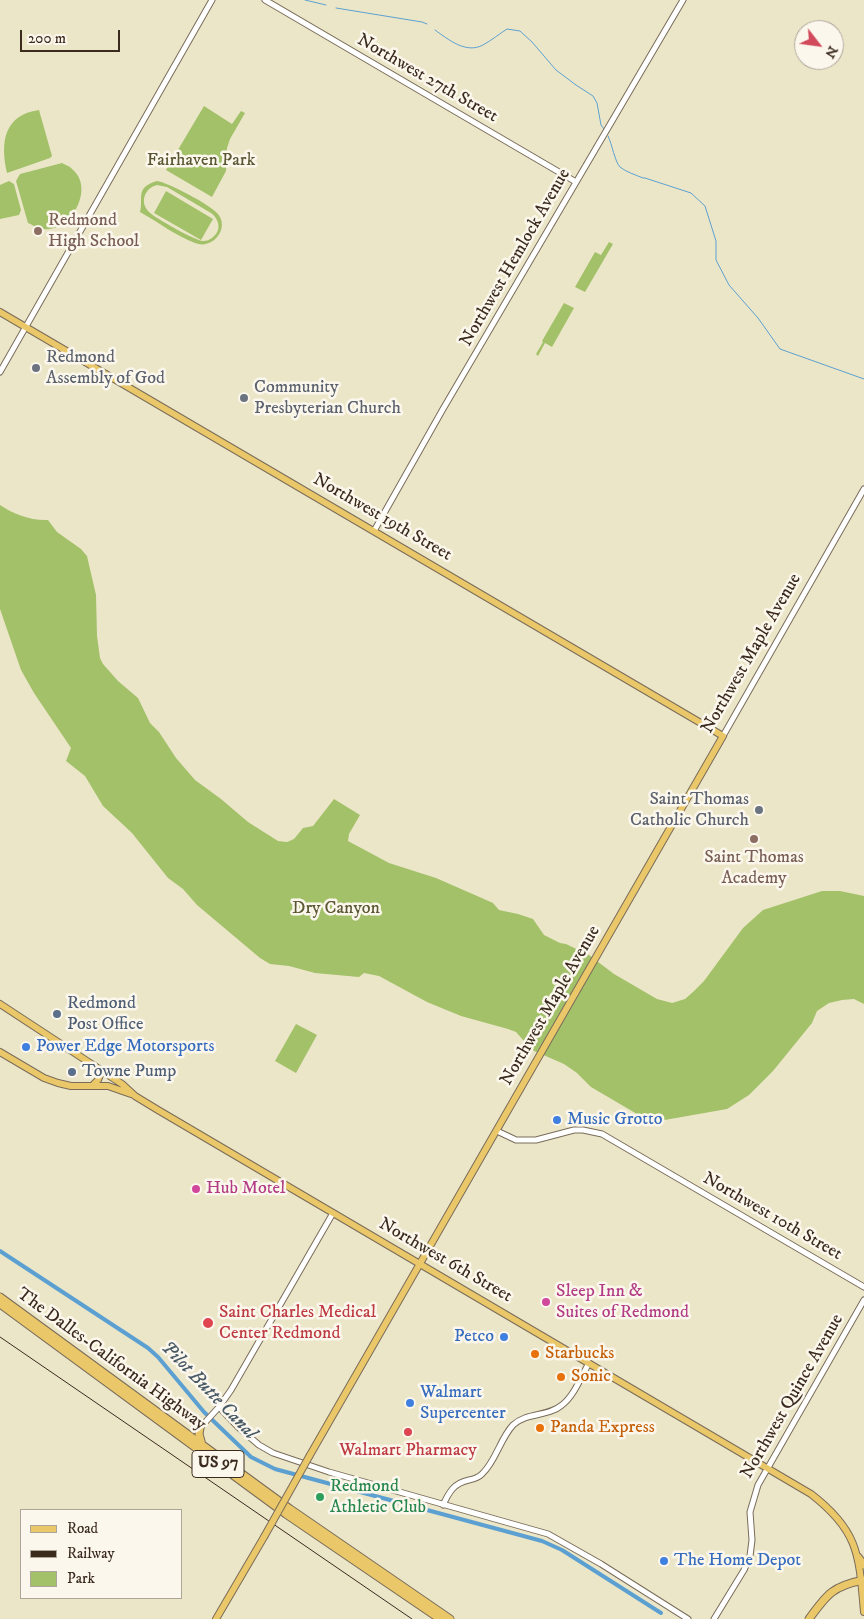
<!DOCTYPE html>
<html>
<head>
<meta charset="utf-8">
<style>
  body { margin:0 }
  #map { position:relative; width:864px; height:1619px; overflow:hidden; background:#ece6c9; font-family:"IM FELL DW Pica",serif }
  canvas { display:block }
  .legend { position:absolute; left:20px; top:1509px; width:162px; height:90px; box-sizing:border-box; background:#fbf7ec; border:1px solid #aea59a; margin:0; padding:6px 9px; list-style:none; font-size:15px; color:#3b2a1e }
  .legend li { display:flex; align-items:center; gap:10px; height:25px }
  .legend b { width:25px; border:1px solid #aea59a }
  .north { position:absolute; left:794px; top:20px; width:50px; height:50px; box-sizing:border-box; background:#fbf7ec; border:1px solid #aea59a; border-radius:50%; rotate:120deg; font-size:14px; font-weight:700; line-height:20px; text-align:center; color:#3b2a1e }
  .north::after { content:''; display:block; margin:auto; width:18px; height:22px; background:#d1495b; clip-path:polygon(50% 0,100% 100%,50% 72%,0 100%) }
  .scale { position:absolute; left:20px; top:30px; width:100px; height:22px; box-sizing:border-box; border:2px solid #3b2a1e; border-top:0; padding-left:6px; font-size:15px; line-height:18px; white-space:nowrap; color:#3b2a1e; -webkit-text-stroke:4px #fbf7ec; paint-order:stroke }
</style>
</head>
<body>
<div id="map">
<canvas width="864" height="1619"></canvas>
<ul class="legend">
<li><b style="height:6px;background:#eac769"></b>Road</li>
<li><b style="height:6px;background:#3b2a1e"></b>Railway</li>
<li><b style="height:14px;background:#a2c169"></b>Park</li>
</ul>
<div class="north">N</div>
<div class="scale">200 m</div>
</div>
<script>
const ctx = document.querySelector('canvas').getContext('2d');
ctx.lineJoin = 'round';
function fill(path, color) {
  ctx.fillStyle = color;
  ctx.fill(path, 'evenodd');
}
function trace(path, color, width, dash) {
  ctx.strokeStyle = color;
  ctx.lineWidth = width;
  ctx.lineCap = dash ? 'butt' : 'round';
  ctx.setLineDash(dash || []);
  ctx.stroke(path);
}
function write(font, color, halo, rows, align = 'center') {
  ctx.font = font + ' "IM FELL DW Pica",serif';
  ctx.lineWidth = 5;
  ctx.setLineDash([]);
  ctx.textBaseline = 'middle';
  ctx.strokeStyle = halo;
  ctx.fillStyle = color;
  for (const [text, x, y, turn = 0] of rows) {
    ctx.save();
    ctx.translate(x, y);
    ctx.rotate((+turn || 0) * Math.PI / 180);
    ctx.textAlign = isNaN(turn) ? turn : align;
    if (halo) ctx.strokeText(text, 0, 0);
    ctx.fillText(text, 0, 0);
    ctx.restore();
  }
}
const green = new Path2D(`
  M204,106L232,124L241,111L245,113L230,139L227,148L226,171L212,197L166,170Z
  M39,110L52,156L50,158L7,173C0,142 4,115 39,110Z
  M62,163C65,165 70,166 72,169C97,189 68,238 38,228C35,227 31,224 28,223L16,181L20,174Z
  M9,181L14,184L21,210L19,215L0,219V185Z
  M157,181C167,182 211,205 218,214C230,229 212,250 195,243C176,236 158,222 140,212C144,198 134,188 157,181ZM157,185L167,187L211,213C216,217 220,223 218,230C216,236 210,241 203,241C196,241 155,218 149,212C139,202 145,188 157,185Z
  M166,191L213,219L201,240L154,213Z
  M609,242L613,244L585,292L575,287L595,252L601,255Z
  M564,303L574,308L552,347L545,343L538,356L536,354L543,342L542,341Z
  M0,505C13,514 32,521 48,520L57,532L81,549L87,556L96,595L97,636L100,658L103,664L118,681L138,698L150,723L159,732L176,758L195,780L221,799L248,822L278,841L287,842L294,839L303,828L313,826L334,799L360,815L349,834L348,841L389,863L436,878L484,899L493,903L499,910L518,914L533,919L544,935L560,943L566,944L589,955L614,974L657,999L672,1003L685,999L693,992L704,981L743,928L763,910L822,891H840L864,896V1004L854,999L842,1000L829,1003L817,1011L812,1023L773,1071L749,1095L727,1109L659,1121L637,1114L591,1087L577,1073L564,1064L532,1050L516,1032L508,1029L461,1016L427,1002L379,976L364,973L359,977L315,973L289,966L270,964L260,958L197,905L183,889L168,878L132,833L103,806L85,776L66,761L71,748L34,693L21,670L0,609Z
  M296,1024L317,1035L296,1073L275,1061Z`);
const stream = new Path2D(`
  M305,0L326,5
  M336,8L422,22L427,24
  M435,30C449,40 466,54 483,45C492,40 499,34 507,29L520,31L532,42L556,70L576,85L593,96L597,103L601,125L604,129
  M608,136C612,144 615,162 620,167C626,172 636,175 643,178H645L691,193L705,206L716,241V260L729,285L758,318L780,349L864,379`);
const canal = new Path2D(`
  M0,1251L148,1348L158,1357L204,1412L251,1457L275,1469L542,1541L562,1550L661,1613`);
const minor = new Path2D(`
  M265,0L576,182
  M0,372L212,0
  M374,531L443,409L683,0
  M723,736L864,489
  M497,1131L516,1140H536L574,1130H583L602,1134L864,1287
  M219,1407L238,1427L259,1445L273,1453L329,1472L548,1534L601,1564L688,1619
  M200,1428L219,1407L231,1390L333,1213
  M443,1505C449,1492 454,1483 469,1480C474,1479 478,1478 482,1474C496,1461 500,1439 513,1425C527,1412 548,1417 562,1405C574,1396 581,1377 589,1363
  M714,1619L744,1570L750,1556L752,1540L750,1512L758,1485L864,1300`);
const major = new Path2D(`
  M0,312L723,736L310,1455
  M0,1004L122,1084L135,1096L158,1110L811,1494C859,1531 859,1555 864,1612
  M0,1052L44,1078L58,1083L71,1086H108L131,1094
  M93,1085L98,1080L100,1075L95,1067
  M216,1619L264,1537`);
const highway = new Path2D(`
  M0,1297L290,1509L450,1619
  M0,1304L286,1514L440,1619
  M200,1428L199,1434L202,1445
  M858,1557L864,1565
  M809,1619C827,1594 833,1586 864,1580`);
const rail = new Path2D(`
  M0,1337L412,1619`);
const majorBridge = new Path2D(`
  M264,1537L310,1455`);
const markers = [
  [38,231,5,"#8d6e63"],
  [36,368,5,"#6b7280"],
  [244,398,5,"#6b7280"],
  [759,810,5,"#6b7280"],
  [754,839,5,"#8d6e63"],
  [57,1014,5,"#5c6f8a"],
  [26,1047,5,"#3f7fe0"],
  [72,1072,5,"#5c6f8a"],
  [557,1120,5,"#3f7fe0"],
  [196,1189,5,"#d1479c"],
  [546,1302,5,"#d1479c"],
  [208,1323,6,"#e0444e"],
  [504,1337,5,"#3f7fe0"],
  [535,1354,5,"#e8710a"],
  [561,1377,5,"#e8710a"],
  [410,1403,5,"#3f7fe0"],
  [540,1428,5,"#e8710a"],
  [408,1432,5,"#e0444e"],
  [320,1497,5,"#2e9e5b"],
  [664,1561,5,"#3f7fe0"]
];
const shields = [
  [218,1464,52]
];
const shieldNames = [
  ["US 97",218,1464]
];
const streetNames = [
  ["Northwest 27th Street",427,79,30],
  ["Northwest Hemlock Avenue",516,258,-60],
  ["Northwest 19th Street",382,518,30],
  ["Northwest Maple Avenue",752,654,-60],
  ["Northwest Maple Avenue",551,1006,-60],
  ["Northwest 10th Street",772,1217,30],
  ["Northwest 6th Street",445,1261,30],
  ["The Dalles-California Highway",111,1360,36],
  ["Northwest Quince Avenue",793,1397,-60]
];
const parkNames = [
  ["Fairhaven Park",201,161],
  ["Dry Canyon",336,909]
];
const educationNames = [
  ["Redmond",48,221],
  ["High School",48,242],
  ["Saint Thomas",754,858,"center"],
  ["Academy",754,879,"center"]
];
const worshipNames = [
  ["Redmond",46,358],
  ["Assembly of God",46,379],
  ["Community",254,388],
  ["Presbyterian Church",254,409],
  ["Saint Thomas",749,800,"right"],
  ["Catholic Church",749,821,"right"]
];
const serviceNames = [
  ["Redmond",67,1004],
  ["Post Office",67,1025],
  ["Towne Pump",82,1072]
];
const shopNames = [
  ["Power Edge Motorsports",36,1047],
  ["Music Grotto",567,1120],
  ["Petco",494,1337,"right"],
  ["Walmart",420,1393],
  ["Supercenter",420,1414],
  ["The Home Depot",674,1561]
];
const hotelNames = [
  ["Hub Motel",206,1189],
  ["Sleep Inn &",556,1292],
  ["Suites of Redmond",556,1313]
];
const healthNames = [
  ["Saint Charles Medical",219,1313],
  ["Center Redmond",219,1334],
  ["Walmart Pharmacy",408,1451,"center"]
];
const foodNames = [
  ["Starbucks",545,1354],
  ["Sonic",571,1377],
  ["Panda Express",550,1428]
];
const leisureNames = [
  ["Redmond",330,1487],
  ["Athletic Club",330,1508]
];
const waterNames = [
  ["Pilot Butte Canal",208,1391,46]
];
fill(green, '#a2c169');
trace(stream, '#5ba0d1', 1);
trace(canal, '#5ba0d1', 4);
trace(minor, '#796c5a', 7);
trace(major, '#796c5a', 8);
trace(highway, '#796c5a', 9);
trace(minor, '#fff', 5);
trace(major, '#eac769', 6);
trace(highway, '#eac769', 7);
trace(rail, '#3b2a1e', 1);
trace(majorBridge, '#796c5a', 8, []);
trace(majorBridge, '#eac769', 6);
for (const [x, y, r, color] of markers) {
  const dot = new Path2D();
  dot.arc(x, y, r, 0, 2 * Math.PI);
  ctx.fillStyle = color;
  ctx.fill(dot);
  trace(dot, '#fbf7ec', 2);
}
for (const [x, y, w] of shields) {
  const box = new Path2D();
  box.roundRect(x - w / 2, y - 13.5, w, 27, 4);
  ctx.fillStyle = '#fbf7ec';
  ctx.fill(box);
  trace(box, '#3b2a1e', 1);
}
write('bold 16px', '#3b2a1e', null, shieldNames);
write('18px', '#3b2a1e', '#fbf7ec', streetNames);
write('18px', '#5a5734', '#fbf7ec', parkNames);
write('18px', '#785e54', '#fbf7ec', educationNames, 'left');
write('18px', '#5b616d', '#fbf7ec', worshipNames, 'left');
write('18px', '#4e5e75', '#fbf7ec', serviceNames, 'left');
write('18px', '#366cbe', '#fbf7ec', shopNames, 'left');
write('18px', '#b23c85', '#fbf7ec', hotelNames, 'left');
write('18px', '#be3a42', '#fbf7ec', healthNames, 'left');
write('18px', '#c56008', '#fbf7ec', foodNames, 'left');
write('18px', '#27864d', '#fbf7ec', leisureNames, 'left');
write('italic 19px', '#485966', '#fbf7ec', waterNames);
</script>
</body>
</html>
